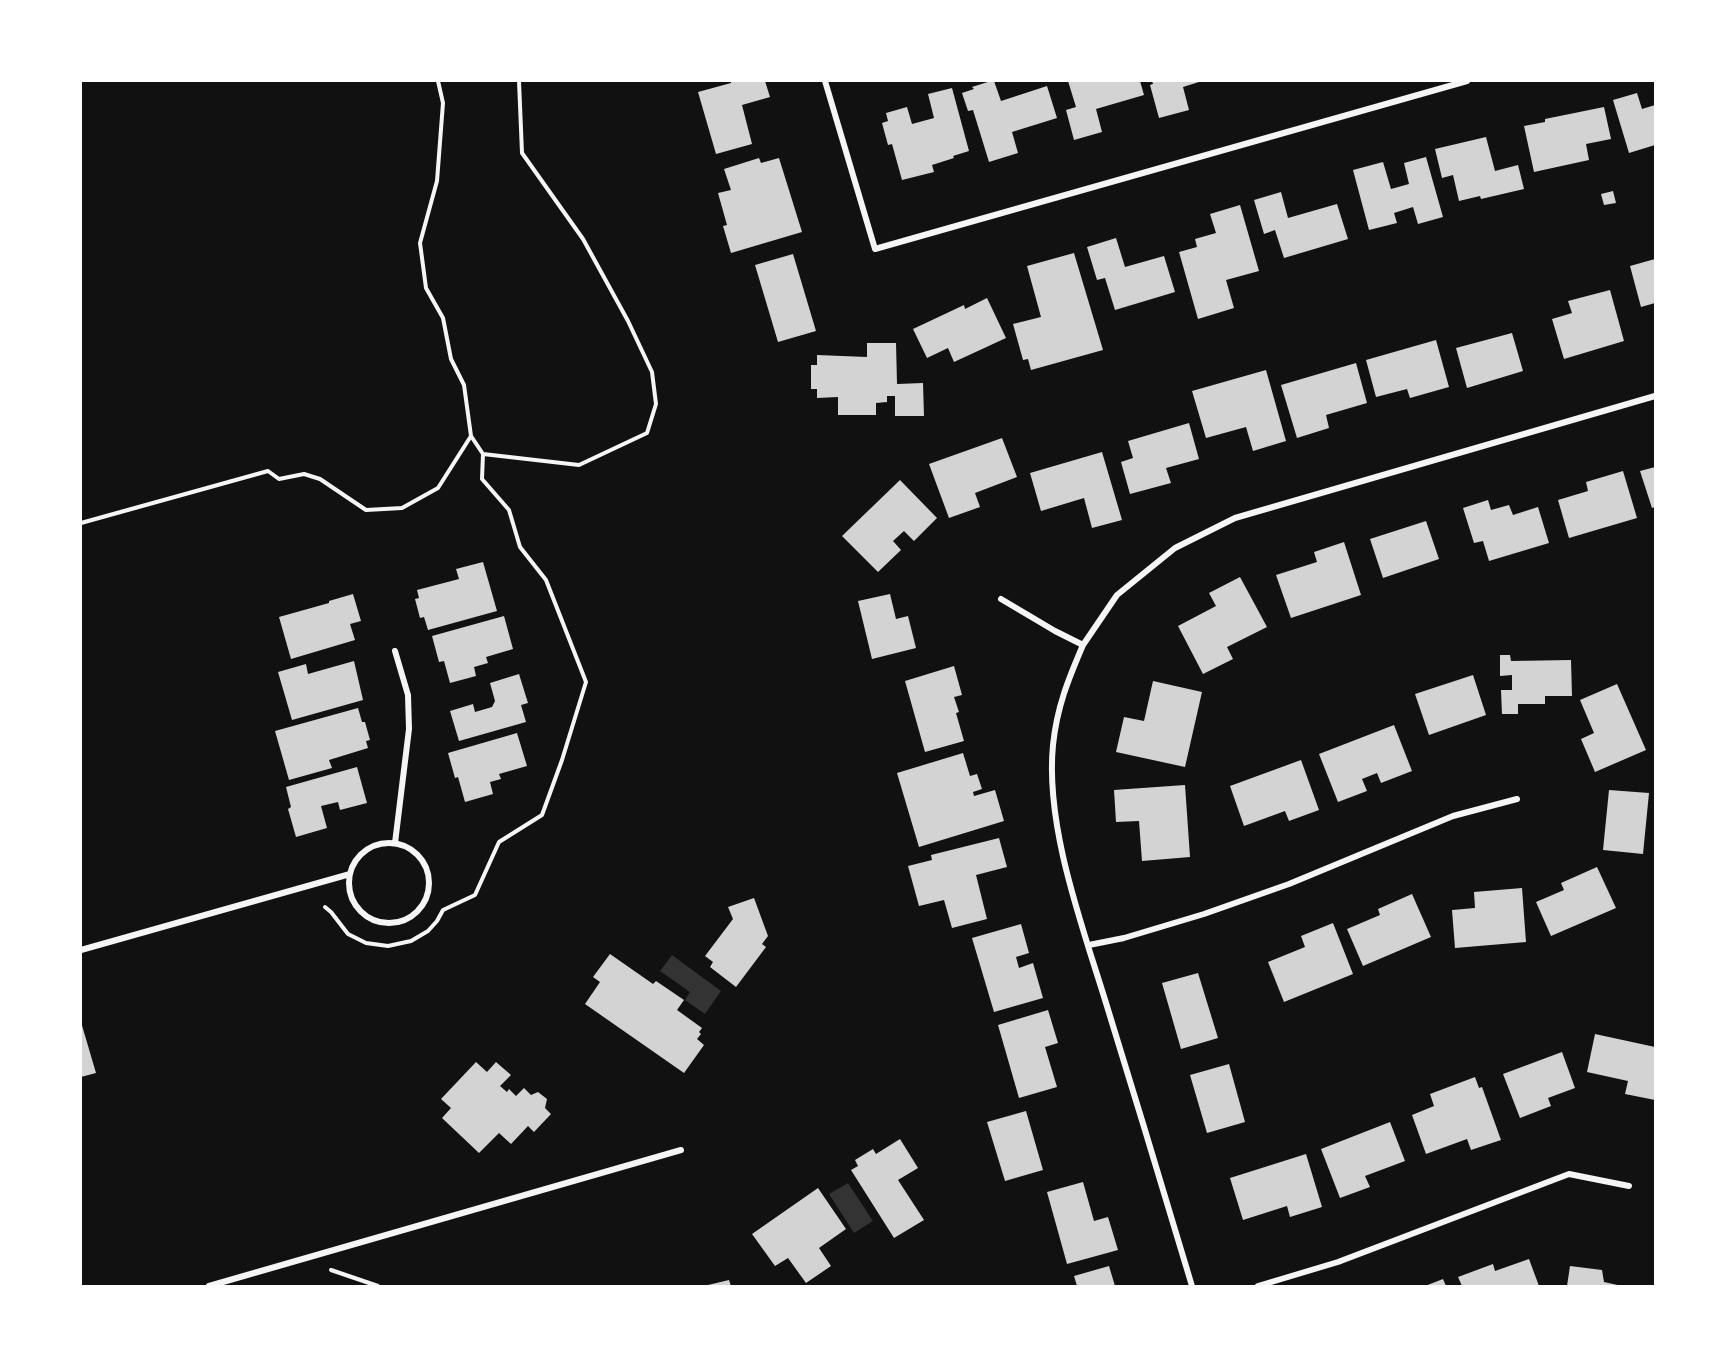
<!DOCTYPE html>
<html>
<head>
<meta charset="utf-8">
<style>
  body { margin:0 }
  #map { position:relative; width:1736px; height:1367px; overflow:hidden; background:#111; font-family:"DM Sans",sans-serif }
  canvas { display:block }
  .frame { position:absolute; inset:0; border:82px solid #fff; pointer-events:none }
</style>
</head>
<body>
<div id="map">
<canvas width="1736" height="1367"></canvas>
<div class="frame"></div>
</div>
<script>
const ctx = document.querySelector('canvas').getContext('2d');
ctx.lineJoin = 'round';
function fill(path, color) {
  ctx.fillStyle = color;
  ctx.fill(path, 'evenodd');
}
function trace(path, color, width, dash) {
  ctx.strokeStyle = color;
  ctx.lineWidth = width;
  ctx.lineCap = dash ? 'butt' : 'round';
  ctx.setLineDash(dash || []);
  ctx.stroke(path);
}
const water = new Path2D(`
  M672,955L721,991L705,1014L685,1000L690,992L660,971Z
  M848,1183L873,1221L854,1233L829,1194Z`);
const building = new Path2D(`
  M731,81H765L770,97L742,105L752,144L716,154L698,92L731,83Z
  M991,81H994L1001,101L1047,86L1057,118L1012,132L1018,153L989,162L973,110L968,111L962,93L974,89L972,87Z
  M1068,81H1140L1144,95L1096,109L1102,132L1074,140L1066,110L1076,107Z
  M1152,81H1199V82L1183,87L1189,110L1159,118L1150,85L1153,84Z
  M952,88L969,151L953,156L954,158L932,165L934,172L902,180L892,144L888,145L882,123L888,121L886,113L907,107L912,124L934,118L928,94Z
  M1637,93L1642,109L1655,105V145L1629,153L1613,100Z
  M1604,107L1611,139L1586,144L1589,160L1534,172L1524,126L1545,122V119Z
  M1486,137L1495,171L1518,165L1524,189L1481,199L1480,196L1459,201L1453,175L1442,178L1435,149Z
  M1426,157L1443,217L1418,224L1413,207L1394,213L1397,223L1369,230L1353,170L1383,162L1391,189L1409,184L1404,163Z
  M759,158L761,163L779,158L802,232L731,253L723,226L727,225L718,193L731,190L724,169Z
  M1613,191L1616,203L1604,205L1601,194Z
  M1281,192L1288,218L1337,204L1348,239L1284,258L1275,230L1264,234L1254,200Z
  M1240,205L1259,271L1226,280L1234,308L1198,319L1179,252L1197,247L1195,239L1216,233L1210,214Z
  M1116,238L1125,267L1164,256L1175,292L1115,310L1105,278L1097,280L1087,247Z
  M1074,253L1103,350L1031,370L1028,359L1023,360L1013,324L1041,317L1027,266Z
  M793,254L816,331L778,342L755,265Z
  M1655,259V303L1641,307L1630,266Z
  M1610,290L1624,341L1564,359L1552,319L1572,313L1568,301Z
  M987,298L1006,338L954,362L948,348L927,358L913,329L964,305L965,309Z
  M1512,333L1523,371L1467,388L1456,348Z
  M1436,340L1449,387L1410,398L1407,389L1376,397L1366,360Z
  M867,343H896L897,384L923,383L924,416H895V396H887V402L876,403V415H838V397L817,398V389H811V365H817V355L867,357Z
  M1356,363L1367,403L1326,415L1329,428L1297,438L1281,385Z
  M1266,370L1286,441L1253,451L1246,427L1206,438L1192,391Z
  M1189,423L1199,459L1166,468L1171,483L1130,494L1121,462L1133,458L1128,441Z
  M1002,438L1017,477L975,493L980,507L949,518L929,464Z
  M1102,452L1122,520L1092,528L1084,498L1041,511L1030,473Z
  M1655,467V507L1652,508L1640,471Z
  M1623,471L1637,518L1569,538L1558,500L1588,491L1586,482Z
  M900,480L937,518L914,541L904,531L893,541L901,550L878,572L842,536Z
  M1488,500L1491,510L1509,505L1513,515L1538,507L1549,543L1489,561L1483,541L1474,543L1463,508Z
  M1426,521L1439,559L1383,578L1370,539Z
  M1344,542L1361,595L1291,618L1276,575L1317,562L1314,552Z
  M483,562L497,611L428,630L424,617L420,618L415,599L419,598L417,590L459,579L456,569Z
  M1240,577L1267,627L1227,647L1233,659L1203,674L1178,626L1216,606L1209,593Z
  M353,594L361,621L350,624L355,640L291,659L279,617L329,603V601Z
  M890,594L896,619L908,616L916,648L872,659L858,601Z
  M504,616L513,649L486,657L488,663L474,667L476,676L450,683L444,661L439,662L432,636Z
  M1500,655H1510L1511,661L1571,660L1572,696H1545V704H1518V714H1502L1501,690H1512V675L1500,676Z
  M354,661L363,700L292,720L278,672L306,664L308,674Z
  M954,666L962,695L954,697L959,712L956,713L964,741L925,752L905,681Z
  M519,674L528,703L521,705L526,722L459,741L450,711L473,704L475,712L492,707L495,701L490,683Z
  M1473,675L1486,715L1429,735L1415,694Z
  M1153,681L1202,692L1185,767L1116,752L1124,717L1144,721Z
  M1617,684L1646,750L1595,772L1581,739L1594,733L1580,700Z
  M358,708L362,722H365L370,740L366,741L368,748L329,760L332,768L289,780L275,731Z
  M1394,725L1412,771L1381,783L1377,773L1362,779L1367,791L1338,802L1319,754Z
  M517,733L527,766L499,774L501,779L490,782L493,794L465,802L458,777L455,778L448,753Z
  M963,753L970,776L977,774L982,789L973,792L974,796L995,790L1004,821L919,847L897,773Z
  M1301,760L1319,810L1289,821L1285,811L1244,826L1230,786Z
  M357,767L367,803L340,810L338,802L321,806L327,828L296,837L288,809L291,807L286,787Z
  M1185,785L1190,857L1142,861L1139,821L1116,822L1114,790Z
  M1609,790L1649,793L1643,854L1603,850Z
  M999,838L1007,867L976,875L987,919L952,928L944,900L919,906L908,866L932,860L931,855Z
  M1597,867L1616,908L1551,936L1536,902L1564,890L1561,883Z
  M1522,888L1526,942L1455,948L1452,910L1475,908L1474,892Z
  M1412,894L1431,937L1363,966L1347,929L1380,915L1378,909Z
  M754,898L768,936L762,944L766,947L736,987L710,967L713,962L705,956L733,919L728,907Z
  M1333,923L1353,974L1284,1002L1268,962L1305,947L1301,936Z
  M1021,924L1029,953L1016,957L1019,968L1033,963L1043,998L994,1012L972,938Z
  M610,954L653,984L656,981L684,1000L677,1010L702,1028L699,1032L701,1034L697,1039L704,1045L684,1073L585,1004L600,982L593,977Z
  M1198,973L1218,1038L1181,1049L1162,983Z
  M1048,1010L1058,1043L1045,1047L1057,1087L1019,1098L998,1025Z
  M81,1022L96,1073L81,1077Z
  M1595,1034L1655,1047V1100L1625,1094L1628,1081L1587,1072Z
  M1562,1052L1575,1088L1548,1098L1551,1106L1520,1118L1503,1074Z
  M476,1062L487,1072L496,1062L511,1075L500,1086L507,1092L509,1089L516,1096L524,1088L531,1095L538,1092L547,1099L545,1108L551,1114L534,1132L528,1126L511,1144L499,1133L479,1153L442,1118L451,1108L441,1099Z
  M1229,1064L1245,1122L1207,1133L1190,1075Z
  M1475,1077L1479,1088L1482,1087L1501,1140L1471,1150L1467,1139L1426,1154L1412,1115L1434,1106L1430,1094Z
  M1026,1111L1043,1170L1005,1181L987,1122Z
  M1390,1122L1405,1161L1365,1176L1370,1187L1340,1198L1321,1149Z
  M900,1139L918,1168L898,1180L924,1220L894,1238L851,1170L858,1166L855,1160L873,1149L876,1154Z
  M1306,1154L1322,1207L1290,1217L1287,1206L1243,1220L1230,1178Z
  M1083,1182L1094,1221L1108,1217L1118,1250L1067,1264L1047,1192Z
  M818,1188L846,1229L819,1248L831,1266L806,1283L788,1258L775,1266L752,1234Z
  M1529,1259L1539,1286H1462L1458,1277L1493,1264L1495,1271Z
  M1109,1266L1115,1286H1077L1074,1276Z
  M1570,1266L1602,1270L1604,1282L1622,1286H1567Z
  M1443,1279L1446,1286H1425Z
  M729,1280L731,1286H708V1285Z`);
const path = new Path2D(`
  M438,81L443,103L437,181L420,243L426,288L443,318L451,359L464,385L471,436L483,454L579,465L647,433L656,404L652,372L628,321L583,239L522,153L519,81
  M81,523L268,471L279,479L304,474L320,479L366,510L402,508L438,488L471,436
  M325,907L331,912L348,934L366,943L388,946L411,941L428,931L437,921L443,910L475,895L499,842L542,815L562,760L586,682L546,580L520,547L509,510L482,479L483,454
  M331,1270L378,1286`);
const minor = new Path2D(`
  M825,81L875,249L1467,81
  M1001,599L1055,631L1083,645C1068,680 1057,707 1053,745C1045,826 1082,925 1106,1003C1135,1097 1164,1192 1192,1286
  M1083,645L1117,595L1175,548L1235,518L1655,396
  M395,651L408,695L409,729L395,843
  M349 883a40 40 0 1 1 80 0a40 40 0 1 1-80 0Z
  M1089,945L1124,938L1204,914L1289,884L1453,816L1517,799
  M81,950L350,874
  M209,1286L681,1150
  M1258,1286L1338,1262L1569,1174L1629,1186`);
fill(water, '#333');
fill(building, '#d3d3d3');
trace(path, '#f5f5f5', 4);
trace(minor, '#f5f5f5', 6);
</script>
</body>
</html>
